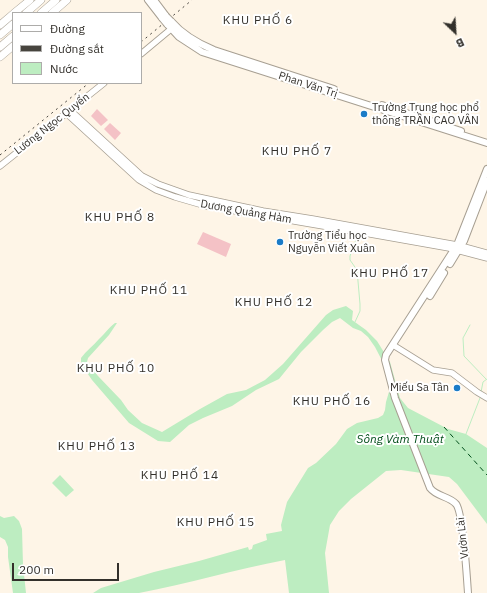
<!DOCTYPE html>
<html>
<head>
<meta charset="utf-8">
<style>
  body { margin:0 }
  #map { position:relative; width:487px; height:593px; overflow:hidden; background:#fef5e7; font-family:"IBM Plex Sans",sans-serif }
  canvas { display:block }
  .legend { position:absolute; left:12px; top:12px; width:130px; height:72px; box-sizing:border-box; background:#fff; border:1px solid #adacaa; margin:0; padding:5px 7px; list-style:none; font-size:12px; color:#33302b }
  .legend li { display:flex; align-items:center; gap:8px; height:20px }
  .legend b { width:20px; border:1px solid #adacaa }
  .north { position:absolute; left:435px; top:12px; width:40px; height:40px; -webkit-text-stroke:3px #fff; paint-order:stroke; rotate:155deg; font-size:11px; font-weight:700; line-height:16px; text-align:center; color:#33302b }
  .north::after { content:''; display:block; margin:auto; width:14px; height:18px; background:#33302b; clip-path:polygon(50% 0,100% 100%,50% 72%,0 100%) }
  .scale { position:absolute; left:12px; top:563px; width:107px; height:18px; box-sizing:border-box; border:2px solid #33302b; border-top:0; padding-left:5px; font-size:12px; line-height:14px; white-space:nowrap; color:#33302b; -webkit-text-stroke:3px #fff; paint-order:stroke }
</style>
</head>
<body>
<div id="map">
<canvas width="487" height="593"></canvas>
<ul class="legend">
<li><b style="height:5px;background:#fff"></b>Đường</li>
<li><b style="height:5px;background:#47443e"></b>Đường sắt</li>
<li><b style="height:11px;background:#bdedc1"></b>Nước</li>
</ul>
<div class="north">B</div>
<div class="scale">200 m</div>
</div>
<script>
const ctx = document.querySelector('canvas').getContext('2d');
ctx.lineJoin = 'round';
function fill(path, color) {
  ctx.fillStyle = color;
  ctx.fill(path, 'evenodd');
}
function trace(path, color, width, dash) {
  ctx.strokeStyle = color;
  ctx.lineWidth = width;
  ctx.lineCap = dash ? 'butt' : 'round';
  ctx.setLineDash(dash || []);
  ctx.stroke(path);
}
function write(font, color, halo, rows, align = 'center') {
  ctx.font = font + ' "IBM Plex Sans",sans-serif';
  ctx.lineWidth = 4;
  ctx.setLineDash([]);
  ctx.textBaseline = 'middle';
  ctx.strokeStyle = halo;
  ctx.fillStyle = color;
  for (const [text, x, y, turn = 0] of rows) {
    ctx.save();
    ctx.translate(x, y);
    ctx.rotate((+turn || 0) * Math.PI / 180);
    ctx.textAlign = isNaN(turn) ? turn : align;
    if (halo) ctx.strokeText(text, 0, 0);
    ctx.fillText(text, 0, 0);
    ctx.restore();
  }
}
const green = new Path2D(`
  M97,109L108,120L101,126L91,116Z
  M110,123L121,133L115,140L104,129Z
  M203,232L231,244L226,257L197,244Z`);
const water = new Path2D(`
  M346,306L353,311L352,320L366,330L377,341L390,362L400,398L408,408L448,429L466,434L487,448V524L457,484L449,477L401,470L386,471L351,499L339,511L330,525L325,553L329,593H289L285,560C236,569 188,584 139,593C125,593 108,593 93,593L101,588L154,572L199,561L248,547L249,550L252,549L253,545L267,540L266,534L282,531L281,525L287,502L308,468L316,463L336,444L347,429L357,423L378,418L383,415L385,410L386,402L391,385L389,374L375,347L368,337L361,331L353,328L340,318L332,322L323,330L301,352L279,379L256,390L232,406L203,418L189,425L170,442L158,441L129,423L92,380L81,364V358C86,351 93,346 99,339C105,334 108,328 115,323H117L109,335L88,358L87,362L98,376L121,400L128,410L142,423L162,432L200,409L227,394L246,390L265,380L283,364L326,315L333,310Z
  M60,475L74,490L66,497L52,483Z
  M0,516L4,518L14,516L19,521L22,529L23,565L26,593H13L8,557V547L5,540L0,537Z`);
const stream = new Path2D(`
  M355,322L360,311V304L357,270L350,260V256L358,234
  M470,325L463,338L464,356L486,379
  M481,392L483,382L487,379
  M466,434L480,398`);
const ferry = new Path2D(`
  M444,427L487,475`);
const tertiary = new Path2D(`
  M141,54L171,29
  M70,110L142,176L158,184L189,195L263,211L313,219L457,245L487,253
  M66,113L139,180L156,190L175,197L206,206L370,234L449,248L487,258
  M0,166L104,83
  M393,345L433,370L452,373L477,392L487,398`);
const secondary = new Path2D(`
  M148,0L162,18
  M154,0L166,16
  M171,21C183,35 197,43 214,50L334,89
  M167,24L179,37L202,52L487,143
  M382,105L461,131
  M450,264L464,241L487,181
  M430,296L444,273
  M468,593C467,579 463,512 456,504C449,496 437,497 430,488L395,398L385,360L386,355L457,245L487,169`);
const primary = new Path2D(`
  M14,13L30,0
  M52,13L67,0
  M0,25L13,14
  M0,57L13,46`);
const trunk = new Path2D(`
  M26,13L41,0
  M41,13L56,0
  M0,35L13,24
  M0,47L13,36`);
const rail = new Path2D(`
  M141,42L192,0
  M0,155L89,83`);
const secondaryBridge = new Path2D(`
  M166,16L171,21
  M162,18L167,24`);
const markers = [
  [364,114,4,"#1a7bc7"],
  [280,242,4,"#1a7bc7"],
  [457,388,4,"#1a7bc7"]
];
const streetNames = [
  ["Phan Văn Trị",308,85,18],
  ["Lương Ngọc Quyến",52,124,-38],
  ["Dương Quảng Hàm",246,212,10],
  ["Vườn Lài",463,538,-96]
];
const poiNames = [
  ["Trường Trung học phổ",372,108],
  ["thông TRẦN CAO VÂN",372,121],
  ["Trường Tiểu học",288,236],
  ["Nguyễn Viết Xuân",288,249],
  ["Miếu Sa Tân",449,388,"right"]
];
const neighbourhoodNames = [
  ["KHU PHỐ 6",258,21],
  ["KHU PHỐ 7",297,152],
  ["KHU PHỐ 8",120,218],
  ["KHU PHỐ 17",390,274],
  ["KHU PHỐ 11",149,291],
  ["KHU PHỐ 12",274,303],
  ["KHU PHỐ 10",116,369],
  ["KHU PHỐ 16",332,402],
  ["KHU PHỐ 13",97,447],
  ["KHU PHỐ 14",180,476],
  ["KHU PHỐ 15",216,523]
];
const waterNames = [
  ["Sông Vàm Thuật",400,440]
];
fill(green, '#f4c2c6');
fill(water, '#bdedc1');
trace(stream, '#bdedc1', 1);
trace(ferry, '#004d19', 1, [5, 4]);
trace(tertiary, '#a79f92', 7);
trace(secondary, '#a79f92', 8);
trace(primary, '#a79f92', 8);
trace(trunk, '#a79f92', 8);
trace(tertiary, '#fff', 5.5);
trace(secondary, '#fff', 6);
trace(primary, '#fff', 7);
trace(trunk, '#fff', 7);
trace(rail, '#47443e', 1, [2, 4]);
trace(secondaryBridge, '#a79f92', 8, []);
trace(secondaryBridge, '#fff', 6);
for (const [x, y, r, color] of markers) {
  const dot = new Path2D();
  dot.arc(x, y, r, 0, 2 * Math.PI);
  ctx.fillStyle = color;
  ctx.fill(dot);
  trace(dot, '#fff', 1.5);
}
write('11px', '#33302b', '#fff', streetNames);
write('11px', '#33302b', '#fff', poiNames, 'left');
ctx.letterSpacing = '1px';
write('12px', '#33302b', '#fff', neighbourhoodNames);
ctx.letterSpacing = '0px';
write('italic 12px', '#004d19', '#fff', waterNames);
</script>
</body>
</html>
